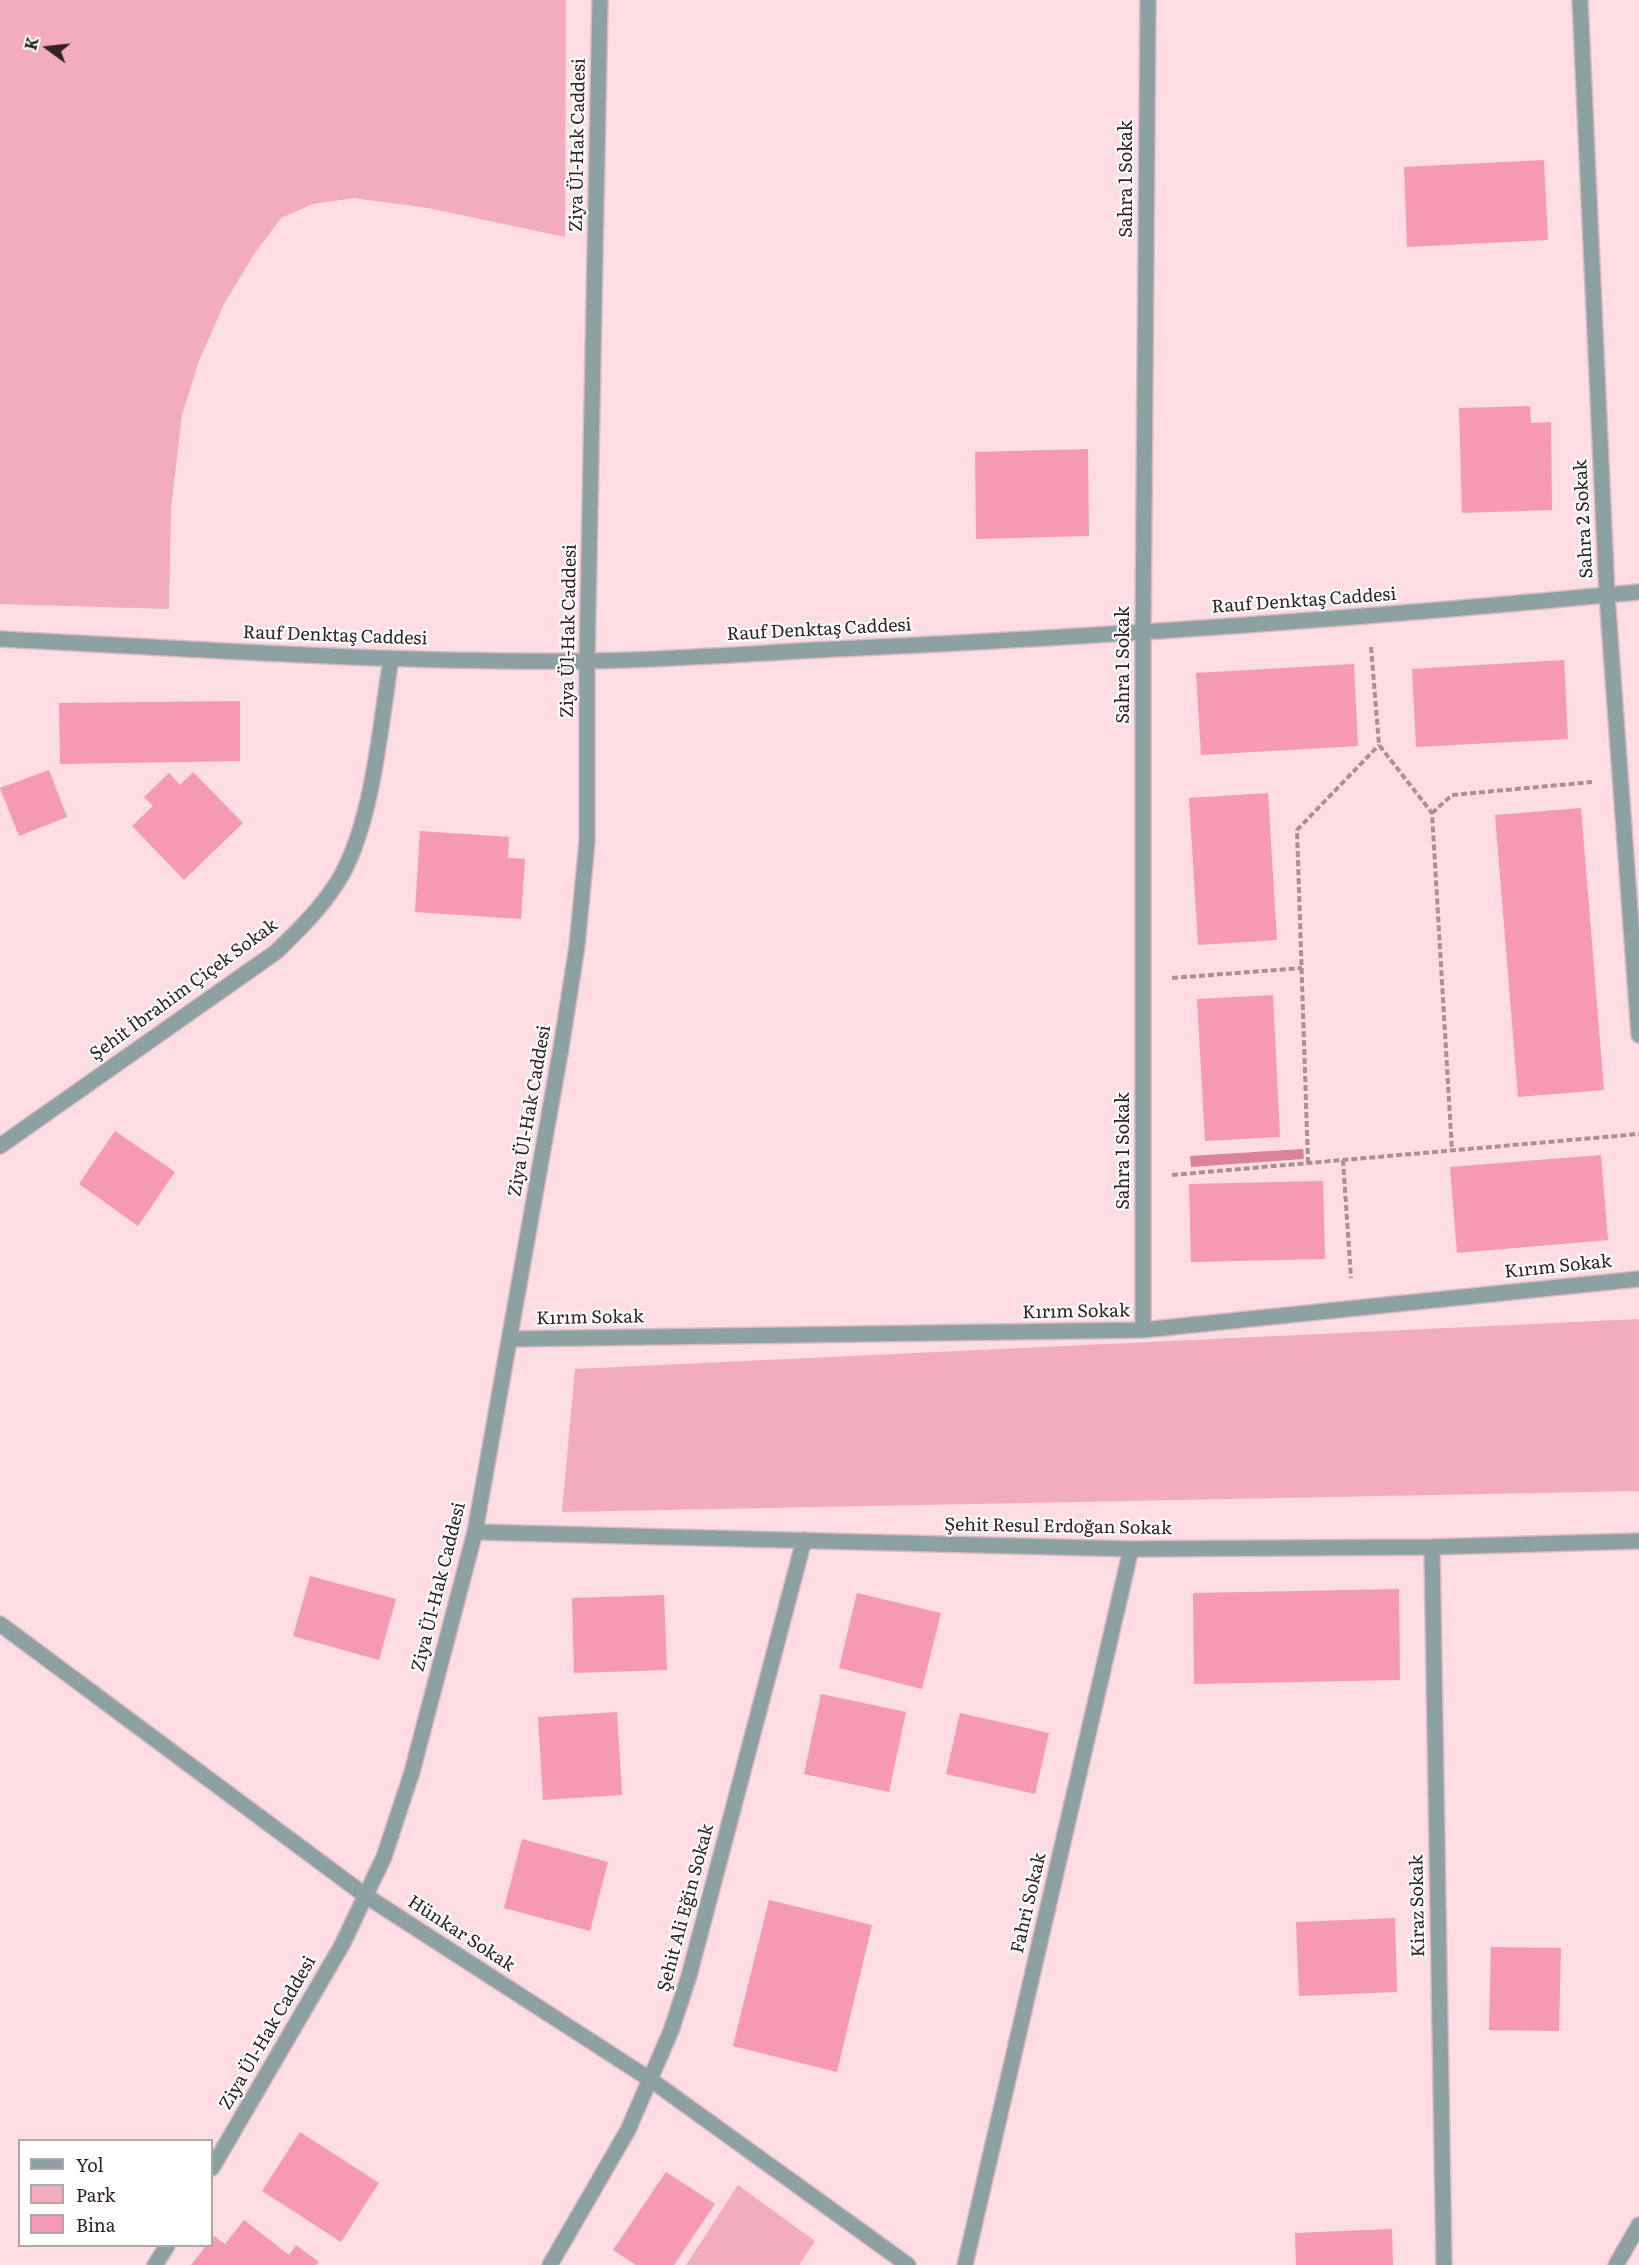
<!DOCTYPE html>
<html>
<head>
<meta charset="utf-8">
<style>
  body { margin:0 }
  #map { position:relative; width:1639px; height:2265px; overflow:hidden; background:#fddce4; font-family:Literata,serif }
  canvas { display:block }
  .legend { position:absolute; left:18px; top:2139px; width:195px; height:108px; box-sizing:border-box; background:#fff; border:2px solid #ada7a8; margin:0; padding:8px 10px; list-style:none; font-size:18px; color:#312226 }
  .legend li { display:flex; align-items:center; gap:12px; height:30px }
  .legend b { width:30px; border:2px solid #ada7a8 }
  .north { position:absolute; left:18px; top:18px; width:60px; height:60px; -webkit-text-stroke:4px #fff; paint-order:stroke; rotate:285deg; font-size:16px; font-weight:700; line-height:24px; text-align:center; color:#312226 }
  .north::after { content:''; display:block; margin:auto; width:21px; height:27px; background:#312226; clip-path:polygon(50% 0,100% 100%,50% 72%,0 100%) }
</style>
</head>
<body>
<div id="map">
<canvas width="1639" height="2265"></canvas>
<ul class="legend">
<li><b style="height:8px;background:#8ea1a2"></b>Yol</li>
<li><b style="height:16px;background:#f3acbe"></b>Park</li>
<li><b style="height:16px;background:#f69ab3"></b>Bina</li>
</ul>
<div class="north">K</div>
</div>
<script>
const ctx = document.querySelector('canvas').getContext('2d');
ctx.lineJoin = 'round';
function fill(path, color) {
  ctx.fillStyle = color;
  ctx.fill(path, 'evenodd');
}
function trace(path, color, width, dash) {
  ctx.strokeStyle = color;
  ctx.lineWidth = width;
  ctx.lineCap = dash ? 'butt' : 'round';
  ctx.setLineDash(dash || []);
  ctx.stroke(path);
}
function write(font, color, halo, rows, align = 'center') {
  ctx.font = font + ' Literata,serif';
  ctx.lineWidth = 4.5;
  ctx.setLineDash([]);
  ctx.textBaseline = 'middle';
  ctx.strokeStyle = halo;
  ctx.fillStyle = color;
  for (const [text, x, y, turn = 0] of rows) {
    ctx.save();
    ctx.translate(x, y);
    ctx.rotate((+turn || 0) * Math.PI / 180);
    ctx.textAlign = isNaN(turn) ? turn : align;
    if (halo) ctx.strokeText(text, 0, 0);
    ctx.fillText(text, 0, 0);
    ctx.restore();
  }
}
const green = new Path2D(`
  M0,0H566L565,237L428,208L354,198L313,204L281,218L255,253L224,304L199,361L182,415L171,508L169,609L0,604Z
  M1639,1319V1491L562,1512L575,1369Z
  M738,2185L815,2241L799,2265H686Z`);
const forest = new Path2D(`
  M1303,1149L1304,1159L1191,1167L1190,1156Z`);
const building = new Path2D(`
  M1544,160L1548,240L1407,247L1404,167Z
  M1530,406L1531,423L1551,422L1552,510L1462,513L1459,408Z
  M1088,449L1089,536L976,539L975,452Z
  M1564,660L1568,739L1416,747L1412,669Z
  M1354,664L1358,746L1201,755L1196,673Z
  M240,701V761L60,764L59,703Z
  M49,770L67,817L19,836L0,788Z
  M193,772L243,823L184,880L132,826L153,806L144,797L169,773L180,785Z
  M1268,793L1277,940L1198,945L1189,798Z
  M1581,808L1604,1090L1518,1097L1495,815Z
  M420,831L509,837L508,858L525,859L521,919L415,912Z
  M1273,995L1280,1137L1205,1141L1197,999Z
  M115,1131L175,1172L138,1226L79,1184Z
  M1601,1155L1608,1240L1457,1253L1450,1167Z
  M1323,1181L1325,1259L1191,1262L1189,1184Z
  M310,1576L396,1599L379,1660L293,1636Z
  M1399,1589L1400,1680L1194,1684L1193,1593Z
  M857,1593L941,1613L922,1689L839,1668Z
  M664,1595L667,1670L574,1673L572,1598Z
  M821,1694L906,1712L889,1792L804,1774Z
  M617,1712L622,1795L543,1800L538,1717Z
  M960,1713L1049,1733L1035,1794L946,1774Z
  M522,1839L608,1862L590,1931L504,1908Z
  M769,1900L872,1925L837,2072L733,2046Z
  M1395,1918L1397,1992L1299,1996L1296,1922Z
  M1491,1947L1561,1948L1559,2031L1489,2030Z
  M300,2132L379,2183L341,2242L262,2191Z
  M666,2172L715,2204L674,2265H636L613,2250Z
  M244,2220L289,2255L296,2245L319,2262L316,2265H191L206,2246H212V2239L214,2236L225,2244Z
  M1392,2229L1393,2265H1296L1295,2233Z`);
const path = new Path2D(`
  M1371,647L1379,745L1432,813L1452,1151
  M1432,813L1452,795L1592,782
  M1172,978L1302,968
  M1343,1160L1351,1278
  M1308,1163L1297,830L1379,745
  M1172,1175L1639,1134`);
const minor = new Path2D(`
  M1580,0L1607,595L1639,1035
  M0,1146L276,952C299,930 320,909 337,883C373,826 380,726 391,659
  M1143,1330V632L1148,0
  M510,1339L1143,1330L1639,1279
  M475,1532L1131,1549L1432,1547L1639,1541
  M1432,1547L1444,2265
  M0,1624L366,1896L651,2080L908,2265
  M550,2265L628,2130L671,2031L689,1976L804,1540
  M965,2265L1131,1549
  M1616,2265L1639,2225`);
const tertiary = new Path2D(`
  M0,639C195,649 390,663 585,661C676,660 767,652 857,648C1118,636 1379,617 1639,592
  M212,2168L342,1945L384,1857L412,1772L475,1532L561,1048L577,946L587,842V661L600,0
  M155,2265L167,2246`);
const streetNames = [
  ["Ziya Ül-Hak Caddesi",578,145,-89],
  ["Sahra 1 Sokak",1127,179,-90],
  ["Sahra 2 Sokak",1584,519,-93],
  ["Rauf Denktaş Caddesi",1304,601,-4],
  ["Rauf Denktaş Caddesi",819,630,-3],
  ["Ziya Ül-Hak Caddesi",569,631,-89],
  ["Rauf Denktaş Caddesi",335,636,2],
  ["Sahra 1 Sokak",1124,665,-90],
  ["Şehit İbrahim Çiçek Sokak",184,990,-36],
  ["Ziya Ül-Hak Caddesi",530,1111,-80],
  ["Sahra 1 Sokak",1124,1151,-90],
  ["Kırım Sokak",1558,1267,-6],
  ["Kırım Sokak",1076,1312,-1],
  ["Kırım Sokak",590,1318,-1],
  ["Şehit Resul Erdoğan Sokak",1058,1527,1],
  ["Ziya Ül-Hak Caddesi",439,1587,-76],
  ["Fahri Sokak",1029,1903,-77],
  ["Kiraz Sokak",1418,1906,-91],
  ["Şehit Ali Eğin Sokak",686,1908,-75],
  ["Hünkar Sokak",461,1934,33],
  ["Ziya Ül-Hak Caddesi",268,2033,-60]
];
fill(green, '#f3acbe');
fill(forest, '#dc839c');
fill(building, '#f69ab3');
trace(minor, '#d8bbc2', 18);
trace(tertiary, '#d8bbc2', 18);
trace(path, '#aa9096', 4, [6, 3]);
trace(minor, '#8ea1a2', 15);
trace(tertiary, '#8ea1a2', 15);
write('18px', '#312226', '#fff', streetNames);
</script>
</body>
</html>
